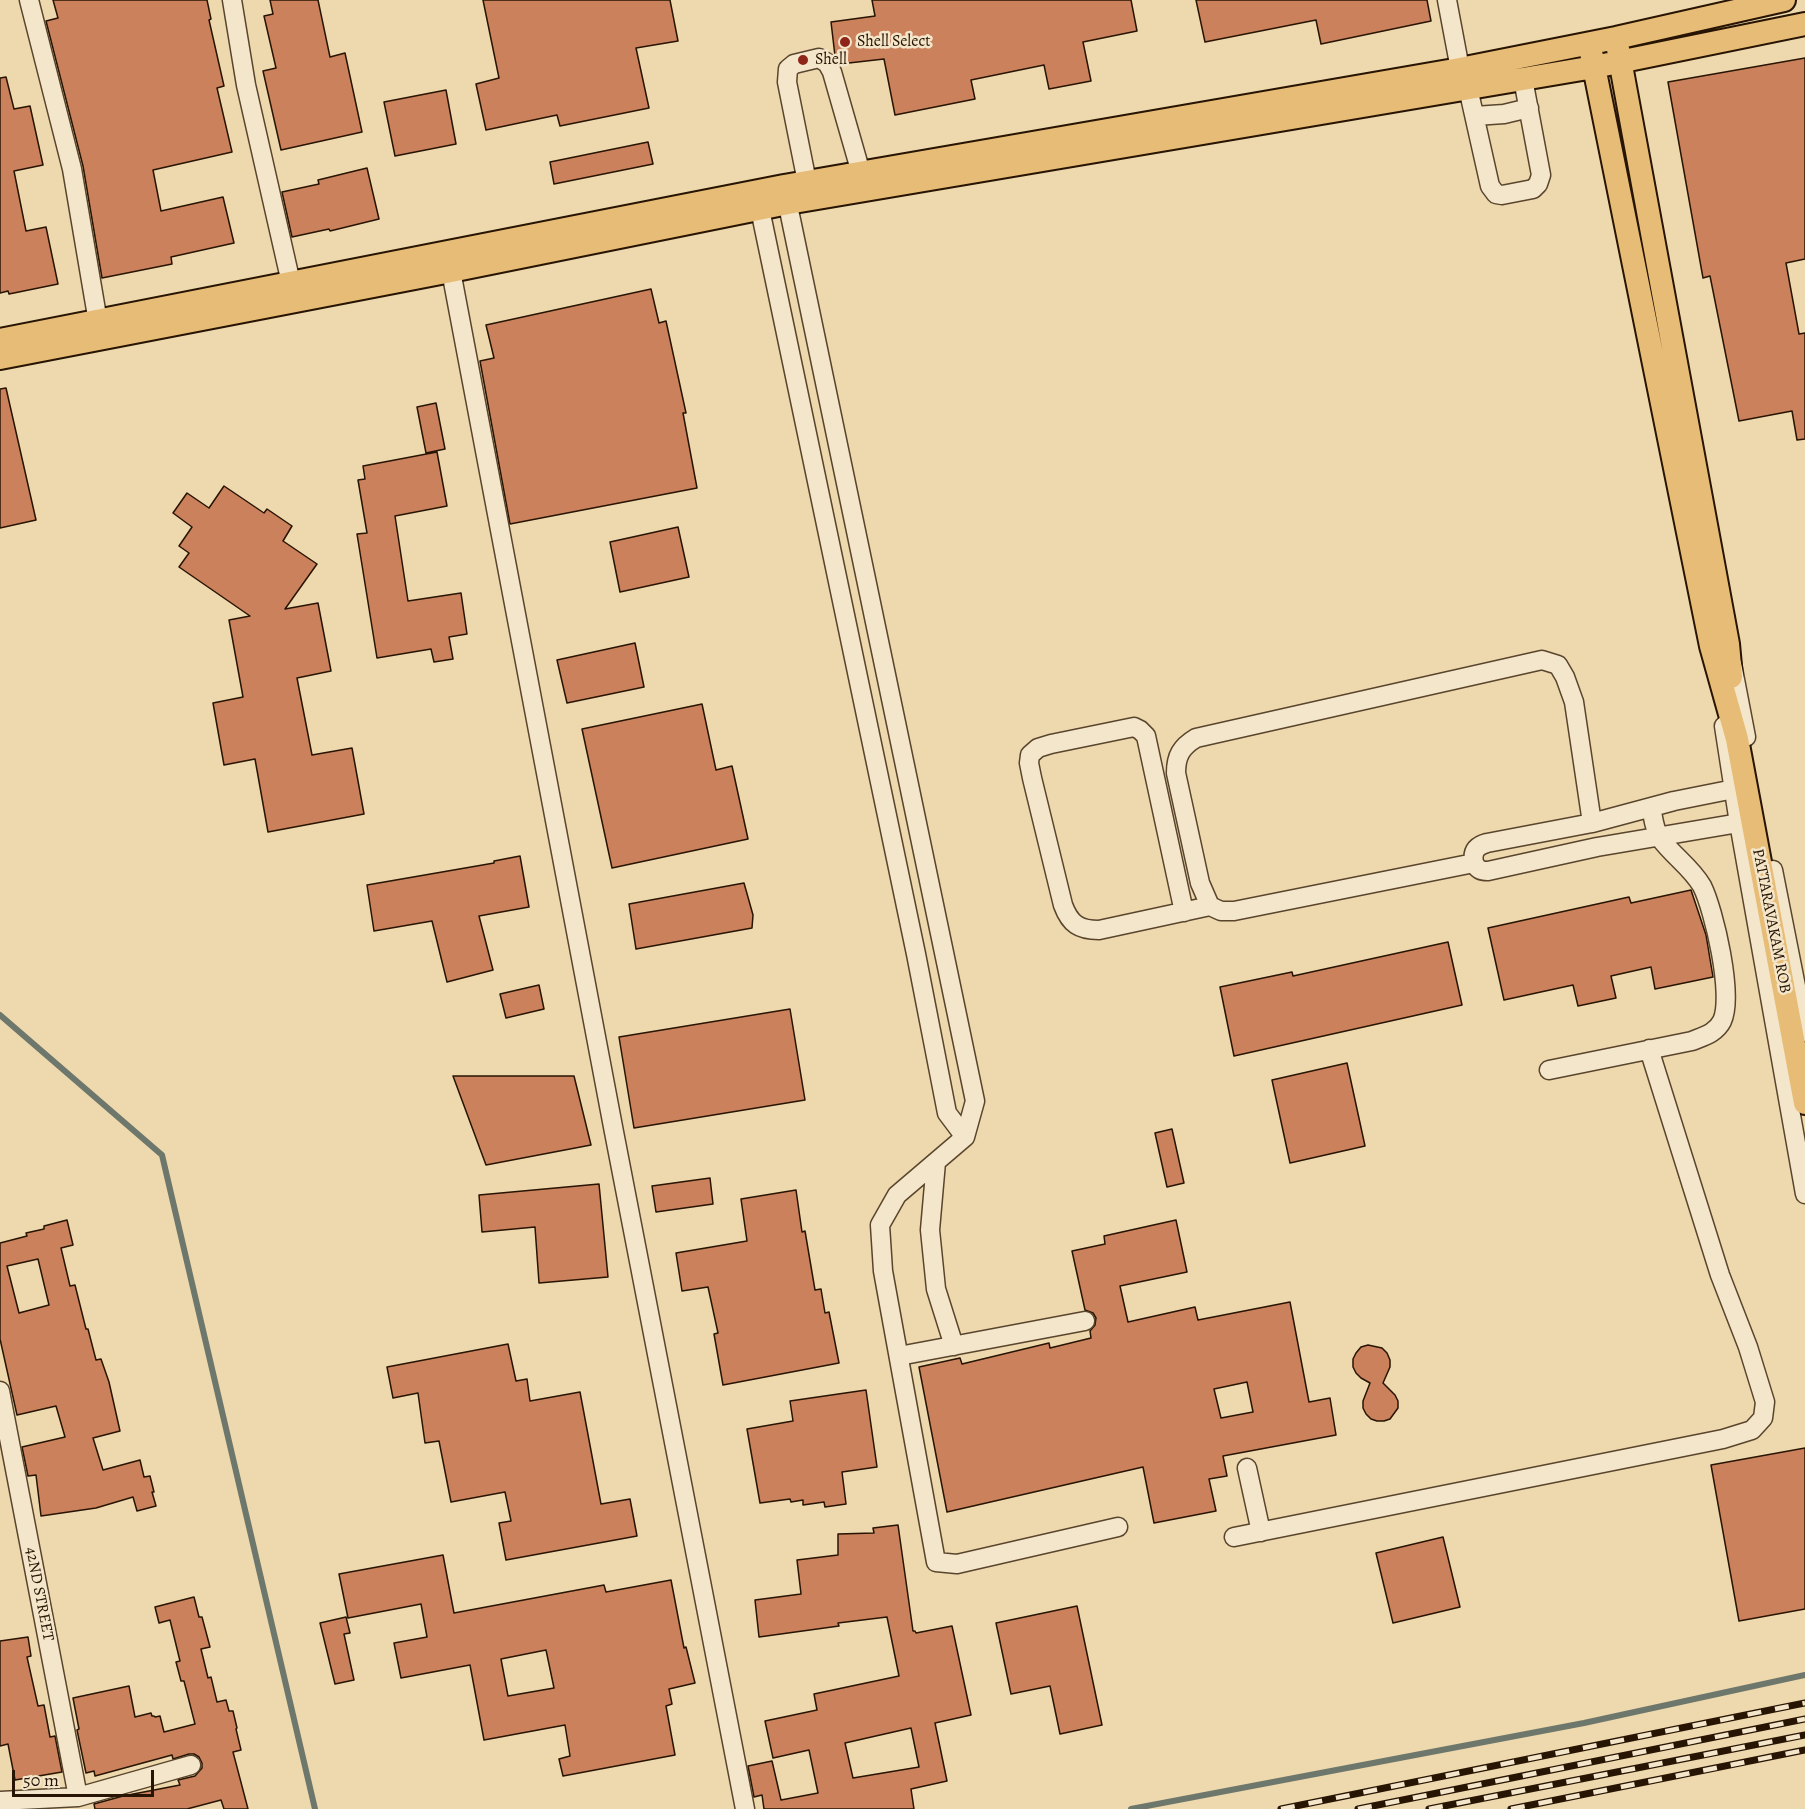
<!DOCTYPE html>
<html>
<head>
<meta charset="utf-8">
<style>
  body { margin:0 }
  #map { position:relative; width:1805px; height:1809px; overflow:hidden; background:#eed8ad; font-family:Alegreya,serif }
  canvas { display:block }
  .scale { position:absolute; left:12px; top:1770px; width:142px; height:27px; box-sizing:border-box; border:3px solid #271402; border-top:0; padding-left:8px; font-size:18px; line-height:21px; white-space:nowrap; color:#271402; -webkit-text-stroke:4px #f4e6ca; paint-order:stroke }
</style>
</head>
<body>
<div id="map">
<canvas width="1805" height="1809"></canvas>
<div class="scale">50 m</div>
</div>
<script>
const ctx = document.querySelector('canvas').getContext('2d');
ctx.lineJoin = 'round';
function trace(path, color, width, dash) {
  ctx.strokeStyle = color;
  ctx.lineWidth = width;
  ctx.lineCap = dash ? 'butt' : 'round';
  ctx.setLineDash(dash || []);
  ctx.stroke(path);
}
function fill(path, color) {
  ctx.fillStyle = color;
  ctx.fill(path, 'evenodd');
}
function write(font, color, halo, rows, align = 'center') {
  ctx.font = font + ' Alegreya,serif';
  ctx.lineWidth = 5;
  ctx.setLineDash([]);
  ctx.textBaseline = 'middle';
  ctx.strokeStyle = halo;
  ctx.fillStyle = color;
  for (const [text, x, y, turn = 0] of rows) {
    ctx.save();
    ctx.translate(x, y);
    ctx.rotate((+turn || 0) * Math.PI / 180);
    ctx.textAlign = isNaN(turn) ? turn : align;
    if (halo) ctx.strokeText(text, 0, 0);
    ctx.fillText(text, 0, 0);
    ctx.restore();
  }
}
const stream = new Path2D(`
  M0,1015L162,1155L315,1809
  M1131,1809L1584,1723L1805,1675`);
const building = new Path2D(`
  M53,0H207L211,19L209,20L224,86L217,88L232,152L153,170L161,211L223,197L234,243L171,257L172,264L102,278L83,166L46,21L58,18Z
  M270,0H318L330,57L345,53L362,132L281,150L263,71L276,68L264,16L273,14Z
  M483,0H670L678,41L636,48L649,108L560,126L557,115L486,130L476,84L499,78Z
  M872,0H1131L1137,31L1083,42L1091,81L1049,89L1044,65L971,80L975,99L895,115L884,59L840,64L835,56L831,22L875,16Z
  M1196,0H1427L1431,21L1321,44L1316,20L1205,42Z
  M1805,58V259L1786,263L1799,334L1805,333V439L1797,440L1792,411L1739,421L1710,276L1703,278L1668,82Z
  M6,77L14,109L30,106L43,165L14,171L26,231L46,227L58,284L9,294L8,291L0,293V78Z
  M446,90L456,144L395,156L384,102Z
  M648,142L653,164L554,184L550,162Z
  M367,168L379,219L330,231L329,229L292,237L282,192L319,184L318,180Z
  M651,289L659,323L666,321L686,413H683L697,488L510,524L480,361L494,358L486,325Z
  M6,388L36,520L0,528V389Z
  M436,403L445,449L426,453L417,407Z
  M437,452L447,506L395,516L408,601L461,593L467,634L449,637L453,659L434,662L431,649L377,658L357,534L367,533L358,480L365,479L363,466Z
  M224,486L264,513L267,509L292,526L283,541L317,564L285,609L318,603L331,671L297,678L312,755L352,748L364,814L268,832L255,759L224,765L213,703L243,697L229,620L250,616L179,567L189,553L179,546L192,527L173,513L187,493L209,508Z
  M678,527L689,577L620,592L610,542Z
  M635,643L644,687L567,703L557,660Z
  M702,704L716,770L732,766L748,839L612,868L582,729Z
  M520,856L529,907L479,916L493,970L447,982L432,921L374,931L367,885L494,863V861Z
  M744,883L753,915L752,928L636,949L629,904Z
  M1691,890L1706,935L1713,977L1655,989L1651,967L1611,976L1616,998L1578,1006L1573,985L1504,1000L1488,928L1629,897L1631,903Z
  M1448,942L1462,1005L1234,1056L1220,987L1292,972L1293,976Z
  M539,985L544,1009L506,1018L500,994Z
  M790,1009L805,1100L634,1128L619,1037Z
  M1347,1063L1365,1146L1290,1163L1272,1080Z
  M453,1076H574L591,1145L486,1165Z
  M1172,1129L1184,1183L1167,1187L1155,1133Z
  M710,1178L713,1204L656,1212L652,1186Z
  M599,1184L608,1277L539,1283L535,1227L482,1232L479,1195Z
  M796,1190L802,1232L805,1231L815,1290L821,1289L825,1313L829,1312L839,1363L723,1385L714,1334L718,1333L708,1287L682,1291L676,1253L747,1241L741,1199Z
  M67,1220L73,1245L61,1248L70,1286L75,1285L86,1329H88L96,1360L101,1359L109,1382L120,1431L93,1438L103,1470L140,1460L144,1477L150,1476L154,1492H152L156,1506L137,1511L133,1497L96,1508L41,1516L36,1475L28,1476L22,1447L65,1437L56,1406L17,1415L0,1339V1243L27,1236L26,1233L44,1229V1226ZM38,1259L49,1305L19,1313L7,1266Z
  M1176,1220L1187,1272L1120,1286L1128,1322L1195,1307L1198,1320L1290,1302L1309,1402L1330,1398L1336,1435L1223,1456L1227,1476L1209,1479L1216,1511L1154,1523L1143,1467L947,1512L919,1367L960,1358L962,1364L1049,1343L1050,1348L1091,1338L1090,1331L1095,1325L1096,1318L1093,1313L1085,1310L1072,1251L1105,1244L1104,1236ZM1247,1382L1253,1412L1221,1418L1214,1389Z
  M508,1344L516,1381L527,1379L530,1401L580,1392L601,1504L630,1499L637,1536L506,1560L499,1523L511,1521L505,1492L451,1502L439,1441L425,1443L418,1393L393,1398L387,1367Z
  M1368,1345L1382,1348L1387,1353L1390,1360V1367L1383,1383L1395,1395L1398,1401V1408L1390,1419L1384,1421H1377L1371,1419L1366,1414L1363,1408V1401L1370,1383L1361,1378L1356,1373L1353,1367V1359L1356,1353L1361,1347Z
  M866,1390L877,1467L842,1472L846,1504L825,1507L824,1502L803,1505V1500L791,1502L790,1499L760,1503L747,1429L793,1421L790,1401Z
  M1805,1448V1609L1739,1621L1711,1465Z
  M898,1525L913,1631H915L916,1633L952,1626L971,1715L935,1723L947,1781L911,1789L914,1809H764L762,1795L754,1797L748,1766L772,1761L781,1800L818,1793L809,1750L773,1758L765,1721L817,1710L814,1694L899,1676L887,1617L838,1623L839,1626L759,1637L755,1600L801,1594L797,1560L838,1555V1534L874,1533L873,1528ZM911,1728L919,1767L853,1778L845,1743Z
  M1443,1537L1460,1607L1393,1623L1376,1553Z
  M443,1555L454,1613L604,1585L606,1592L671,1580L684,1648L686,1647L695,1683L669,1689L672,1704L666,1706L675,1755L563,1776L559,1759L570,1756L565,1725L484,1740L470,1665L401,1678L394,1643L427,1637L421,1604L348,1618L339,1574ZM546,1650L554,1688L508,1696L501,1659Z
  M194,1597L199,1617H202L210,1647L201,1649L208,1678L211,1677L217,1702L226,1700L229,1711H233L237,1728L236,1729L241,1750L233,1752L248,1809H224L221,1800L187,1809H95L94,1804L123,1796L180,1785L178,1780L195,1776L202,1768V1763L199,1757L194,1754H189L173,1759L172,1755L95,1776L94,1771L86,1773L77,1730L79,1729L73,1698L129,1686L135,1717L151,1713L152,1716H154L155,1717L160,1716L164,1732L195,1724L184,1681H181L176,1662L180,1661L170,1620L159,1623L155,1607Z
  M1077,1606L1102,1725L1060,1734L1050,1686L1011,1694L996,1623Z
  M346,1617L350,1633L344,1634L354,1680L335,1684L320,1623Z
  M28,1637L31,1656L27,1657L38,1706L44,1705L50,1737L55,1736L62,1772L15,1780L8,1744L0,1746V1641Z`);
const minor = new Path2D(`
  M29,0L72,169L98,322
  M232,0L246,85L291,283
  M1447,0L1460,69
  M1468,88L1490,186L1496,194L1502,195L1533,189L1538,184L1541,175L1523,79
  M1475,116L1504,114L1529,108
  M807,182L787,82L788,69L794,64L819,58L827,63L832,72L861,173
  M785,191L975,1101L965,1137L897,1195L880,1225L883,1271L936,1562L957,1564L1118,1527
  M757,195L916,954L947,1113L965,1137
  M451,271L614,1132L745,1809
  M1732,664L1746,737
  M1724,726L1739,823L1805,1194
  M1592,823L1574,702L1565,677L1558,665L1542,660L1196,738C1181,747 1176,756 1176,773L1200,883L1210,906L1221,911H1234L1474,863C1478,870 1481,871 1488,871L1597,847L1739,823
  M1474,863C1472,852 1476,846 1487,843L1592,823L1674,801L1734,789
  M1773,870L1805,1032
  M1184,912L1146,736L1140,730L1134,727L1051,744L1038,748L1030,755L1029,763L1032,778L1063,905C1070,924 1079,930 1099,930L1210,906
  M1549,1070L1692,1041C1704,1036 1716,1033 1722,1021C1734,996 1714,910 1702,886C1691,867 1672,855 1660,838C1654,830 1653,816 1651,807
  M936,1162L930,1230L936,1289L954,1346
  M899,1356L1085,1321
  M0,1391L78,1797
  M1247,1468L1261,1532
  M1234,1537L1723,1439L1752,1430L1763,1418L1765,1402L1748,1347L1720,1275L1649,1049
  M0,1801L78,1797L191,1765`);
const major = new Path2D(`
  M1618,49L1728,644L1731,677
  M1591,52L1711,646L1737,739L1805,1103
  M0,340L784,186L1460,69L1616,38L1784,0
  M0,358L451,271L788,203L1594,67L1805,24`);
const rail = new Path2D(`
  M1281,1809L1805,1703
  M1358,1809L1805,1719
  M1429,1809L1805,1735
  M1511,1809L1805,1750`);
const markers = [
  [845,42,6,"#8f2418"],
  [803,60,6,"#8f2418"]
];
const poiNames = [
  ["Shell Select",857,42],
  ["Shell",815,60]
];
const streetNames = [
  ["PATTARAVAKAM ROB",1771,921,79],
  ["42ND STREET",39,1594,79]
];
trace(stream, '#6d776b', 6);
fill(building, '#ca815c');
trace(building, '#271402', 1.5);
trace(minor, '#59452d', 21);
trace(major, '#271402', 26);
trace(minor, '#f4e6ca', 18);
trace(major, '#e7bc76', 22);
trace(rail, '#271402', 7);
trace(rail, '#f4e6ca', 4.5, [14]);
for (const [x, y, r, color] of markers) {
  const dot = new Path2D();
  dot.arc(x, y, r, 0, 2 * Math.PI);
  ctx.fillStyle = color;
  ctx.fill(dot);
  trace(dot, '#f4e6ca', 2);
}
write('16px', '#271402', '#f4e6ca', poiNames, 'left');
write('16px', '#271402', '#f4e6ca', streetNames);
</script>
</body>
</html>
